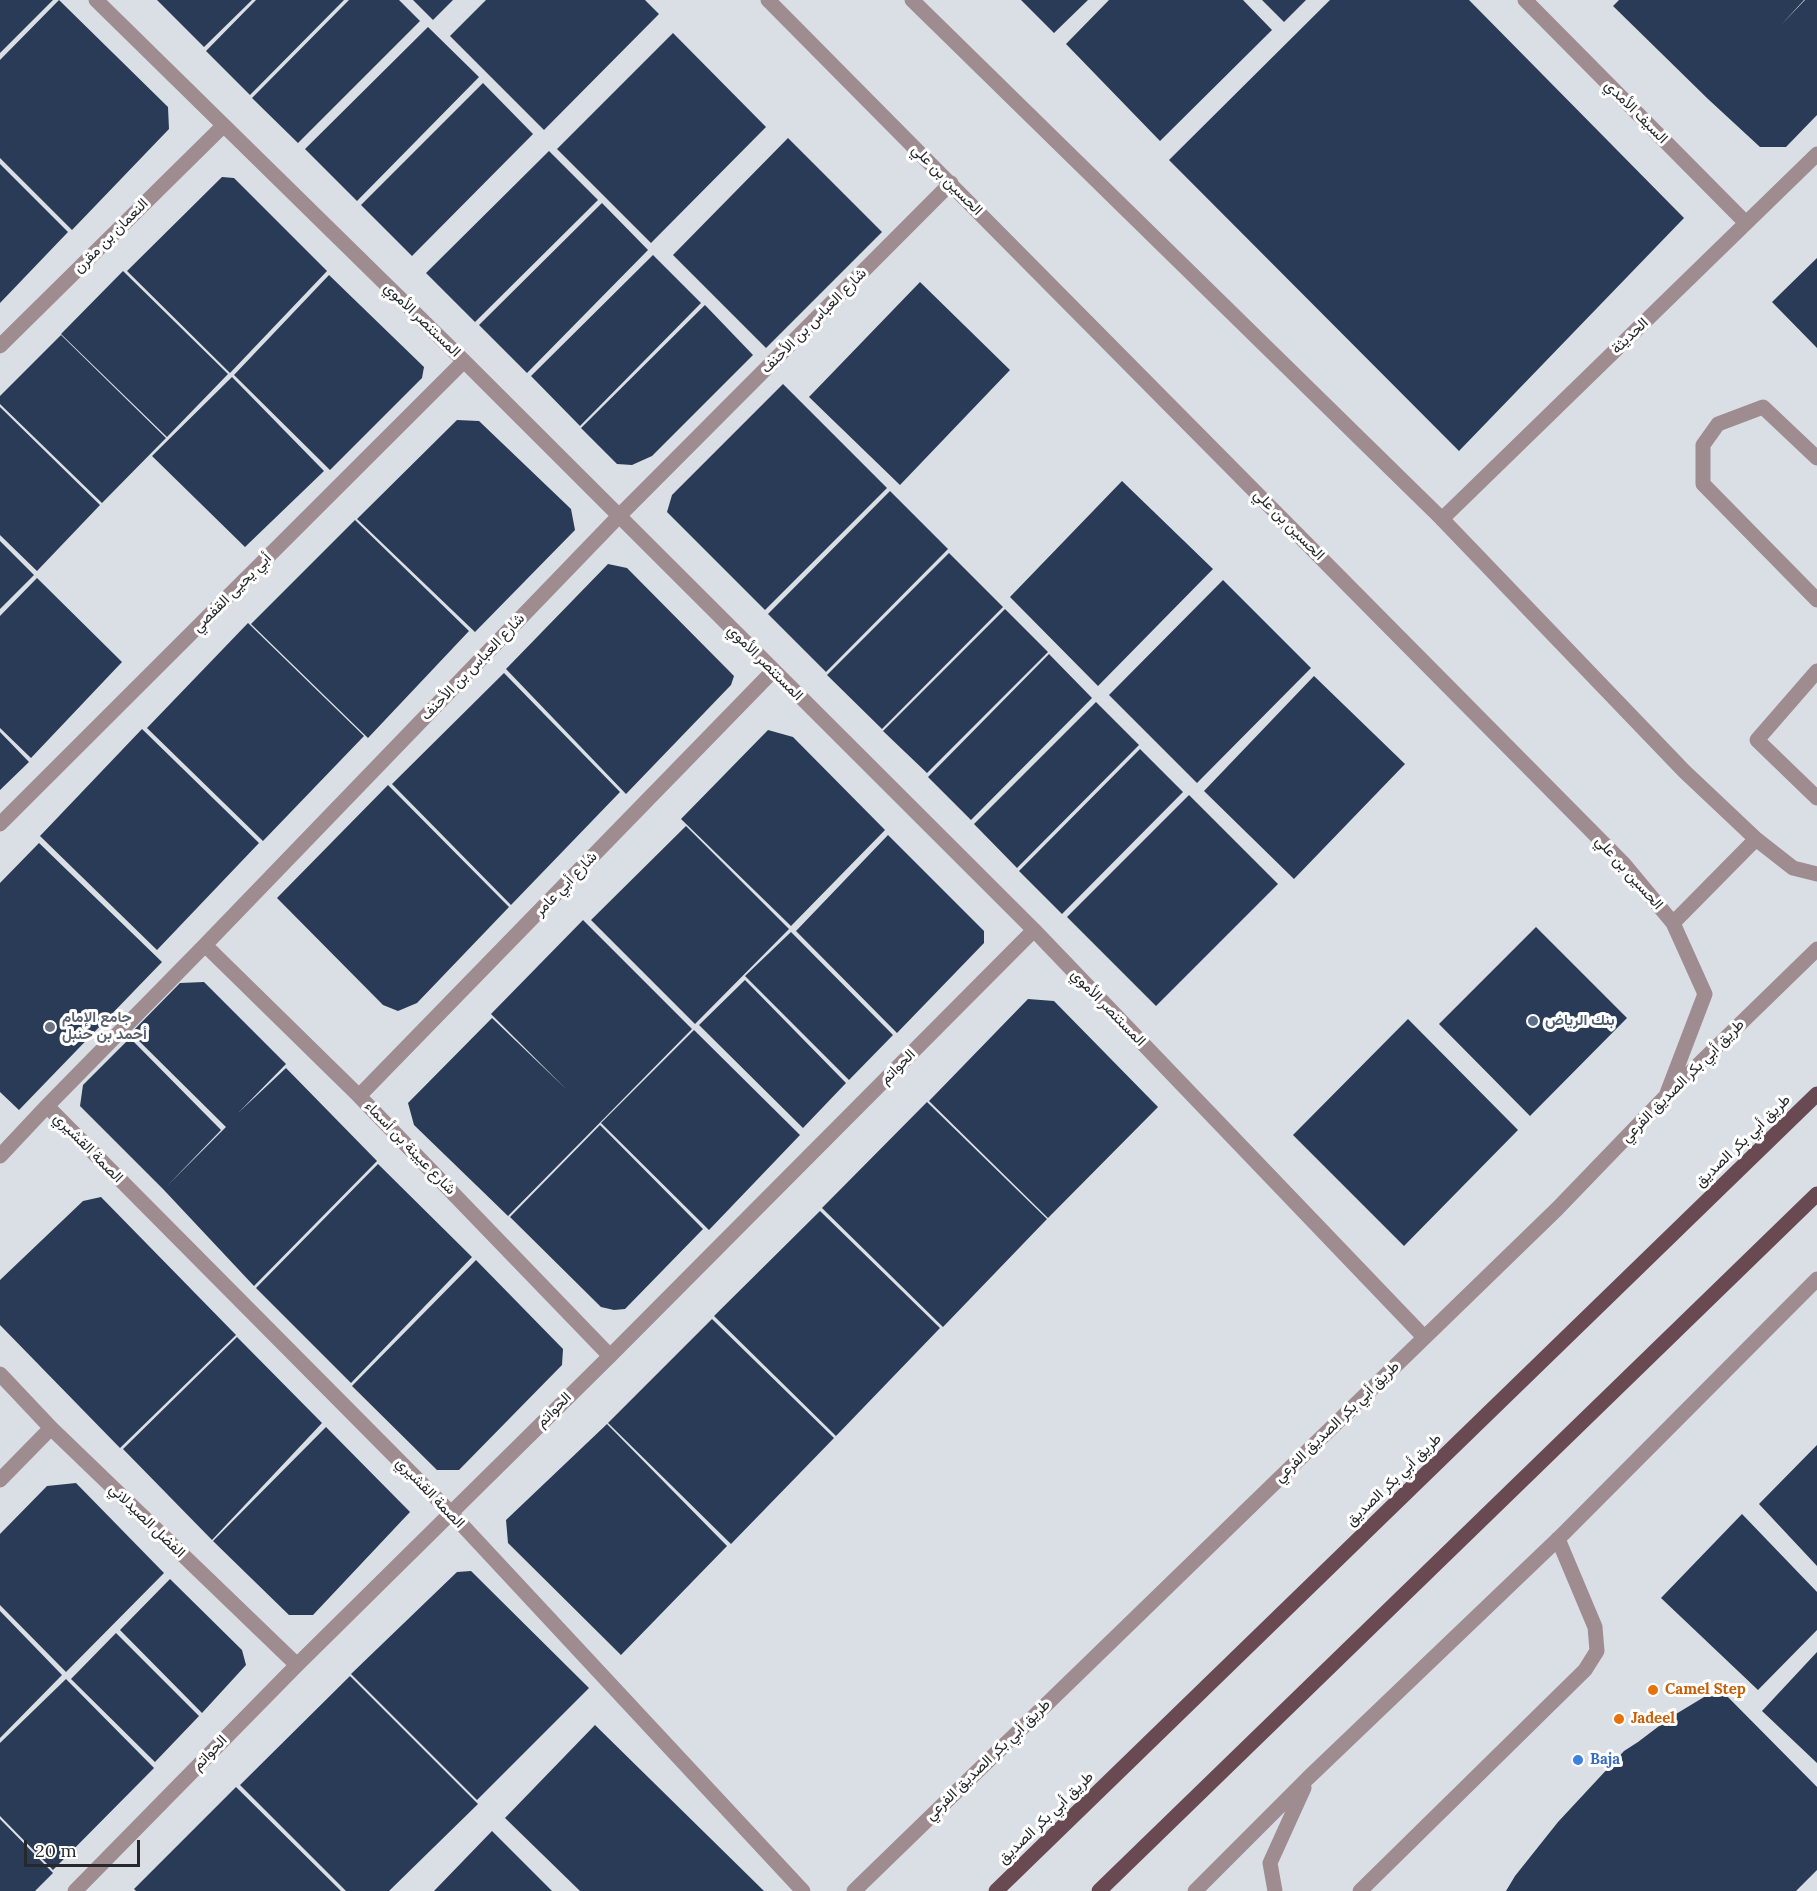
<!DOCTYPE html>
<html>
<head>
<meta charset="utf-8">
<style>
  body { margin:0 }
  #map { position:relative; width:1817px; height:1891px; overflow:hidden; background:#dadfe5; font-family:Lora,serif }
  canvas { display:block }
  .scale { position:absolute; left:24px; top:1840px; width:116px; height:27px; box-sizing:border-box; border:3px solid #27282b; border-top:0; padding-left:8px; font-size:18px; line-height:21px; white-space:nowrap; color:#27282b; -webkit-text-stroke:4px #fff; paint-order:stroke }
</style>
</head>
<body>
<div id="map">
<canvas width="1817" height="1891"></canvas>
<div class="scale">20 m</div>
</div>
<script>
const ctx = document.querySelector('canvas').getContext('2d');
ctx.lineJoin = 'round';
function fill(path, color) {
  ctx.fillStyle = color;
  ctx.fill(path, 'evenodd');
}
function trace(path, color, width, dash) {
  ctx.strokeStyle = color;
  ctx.lineWidth = width;
  ctx.lineCap = dash ? 'butt' : 'round';
  ctx.setLineDash(dash || []);
  ctx.stroke(path);
}
function write(font, color, halo, rows, align = 'center') {
  ctx.font = font + ' Lora,Vazirmatn,serif';
  ctx.lineWidth = 6;
  ctx.setLineDash([]);
  ctx.textBaseline = 'middle';
  ctx.strokeStyle = halo;
  ctx.fillStyle = color;
  for (const [text, x, y, turn = 0] of rows) {
    ctx.save();
    ctx.translate(x, y);
    ctx.rotate((+turn || 0) * Math.PI / 180);
    ctx.textAlign = isNaN(turn) ? turn : align;
    if (halo) ctx.strokeText(text, 0, 0);
    ctx.fillText(text, 0, 0);
    ctx.restore();
  }
}
const building = new Path2D(`
  M0,0H53L0,53Z
  M59,0L168,107L169,129L72,230L0,158V60Z
  M157,0H252L204,47Z
  M256,0H344L250,95L206,51Z
  M349,0H399L420,21L298,143L252,98Z
  M413,0H453L433,20Z
  M486,0H645L659,14L544,130L450,36Z
  M1021,0H1088L1054,33Z
  M1109,0H1243L1272,30L1160,141L1066,44Z
  M1262,0H1306L1284,22Z
  M1330,0H1469L1684,218L1459,451L1169,160Z
  M1619,0H1804L1781,25L1805,0H1817V115L1786,147H1760L1708,99L1613,6Z
  M428,27L479,77L357,201L305,149Z
  M673,33L766,127L651,243L557,149Z
  M483,83L533,134L412,256L361,205Z
  M788,138L882,232L766,348L673,255Z
  M549,151L598,200L475,322L426,273Z
  M0,164L68,232L0,303Z
  M222,177L234,178L327,271L230,373L127,271Z
  M602,203L648,250L527,373L479,325Z
  M653,255L701,303L580,426L531,376Z
  M1817,258V348L1772,302Z
  M123,271L228,374L167,437L61,334Z
  M329,275L424,367L422,378L330,470L234,375Z
  M920,282L1010,370L900,485L809,397Z
  M705,305L753,355L652,456L632,465L617,464L581,428Z
  M61,335L166,438L102,503L0,404V396Z
  M232,377L324,471L245,547L152,456Z
  M783,384L887,488L765,610L667,512L672,495Z
  M0,407L100,505L37,571L0,535Z
  M457,420L479,421L571,509L575,530L475,632L357,519Z
  M1122,481L1213,569L1098,686L1010,597Z
  M890,491L948,549L826,672L768,614Z
  M355,520L469,631L368,738L251,624Z
  M0,541L34,575L0,609Z
  M949,553L1003,607L882,729L827,675Z
  M608,564L627,568L734,676L731,685L626,794L506,669Z
  M37,578L122,662L31,758L0,728V616Z
  M1223,580L1311,668L1197,783L1109,695Z
  M1005,609L1048,652L927,773L883,731Z
  M248,623L364,736L263,841L147,728Z
  M1049,654L1092,698L971,820L928,777Z
  M504,673L620,792L511,905L392,784Z
  M1314,676L1405,764L1294,879L1204,791Z
  M1096,702L1139,745L1017,868L974,824Z
  M142,729L259,843L157,950L40,836Z
  M768,730L793,737L885,830L791,926L681,819Z
  M0,732L29,762L0,790Z
  M1140,749L1183,792L1062,914L1019,871Z
  M388,785L509,907L417,1003L398,1011L383,1005L277,898Z
  M1189,795L1278,884L1156,1006L1067,917Z
  M686,826L789,929L695,1024L591,920Z
  M888,835L984,931V943L897,1033L796,931Z
  M39,843L162,962L19,1110L0,1092V883Z
  M583,920L692,1029L508,1216L414,1125L408,1103L492,1018L566,1089L491,1014Z
  M1536,927L1627,1018L1530,1116L1439,1024Z
  M791,932L893,1035L849,1080L745,976Z
  M745,980L846,1083L803,1128L699,1025Z
  M204,982L286,1064L238,1113L286,1068L377,1161L254,1286L163,1189L80,1106L83,1085L130,1038L221,1130L167,1186L226,1127L131,1033L180,983Z
  M1028,999L1054,1001L1158,1107L1048,1218L929,1101Z
  M1408,1019L1518,1130L1404,1246L1293,1135Z
  M694,1030L800,1135L709,1230L601,1123Z
  M927,1102L1047,1219L943,1327L822,1208Z
  M600,1125L703,1229L625,1309L614,1310L601,1307L510,1217Z
  M378,1164L472,1257L351,1383L256,1288Z
  M101,1197L236,1335L120,1448L0,1325V1280L83,1201Z
  M820,1211L940,1328L836,1436L714,1316Z
  M476,1260L563,1349L562,1365L459,1470H437L352,1386Z
  M712,1319L834,1438L731,1544L608,1423Z
  M237,1337L322,1423L212,1540L123,1449Z
  M607,1424L727,1546L621,1655L508,1543L506,1520Z
  M326,1427L410,1512L313,1615H289L213,1541Z
  M1817,1445V1566L1759,1504Z
  M76,1483L164,1573L66,1672L0,1605V1534L47,1486Z
  M1742,1514L1817,1592V1630L1758,1690L1661,1598Z
  M471,1571L589,1688L477,1800L351,1674L457,1572Z
  M170,1579L242,1650L246,1665L202,1713L120,1630Z
  M0,1611L62,1675L0,1738Z
  M116,1633L199,1716L155,1762L71,1679Z
  M1817,1652V1763L1762,1711Z
  M350,1676L478,1804L389,1891H346L240,1785Z
  M66,1679L154,1768L53,1870L0,1816V1743Z
  M1719,1688L1817,1787V1870L1796,1891H1506L1515,1876L1558,1822L1624,1751L1638,1742L1671,1717Z
  M595,1725L764,1891H580L505,1818Z
  M236,1787L341,1891H136L134,1889Z
  M0,1819L53,1873L35,1891H0Z
  M492,1831L552,1891H434Z`);
const service = new Path2D(`
  M1817,458L1763,407L1718,424L1703,445V484L1817,600
  M1817,671L1757,740L1817,798
  M1360,1891L1585,1670L1597,1651L1595,1627L1558,1539`);
const minor = new Path2D(`
  M96,0L464,361L1034,930L1424,1337
  M1525,0L1746,223
  M0,346L223,126
  M1442,519L1817,154
  M0,824L464,361
  M205,945L359,1096L610,1356
  M359,1096L773,671
  M47,1106L451,1513L803,1891
  M0,1156L47,1106L205,945L618,517L951,183
  M0,1374L51,1428L297,1665
  M0,1480L51,1428
  M75,1891L297,1665L610,1356L1034,930`);
const tertiary = new Path2D(`
  M768,0L1624,864L1673,923L1705,994L1666,1096
  M912,0L1442,519L1684,771L1756,839L1793,868L1817,874
  M1673,923L1756,839
  M854,1891L1557,1209L1666,1096L1817,949
  M1195,1891L1308,1778L1558,1539L1817,1279
  M1275,1891L1270,1863L1304,1788`);
const primary = new Path2D(`
  M996,1891L1817,1094
  M1099,1891L1817,1194`);
const markers = [
  [1533,1021,6,"#5c6f8a"],
  [50,1027,6,"#6b7280"],
  [1653,1690,6,"#e8710a"],
  [1619,1719,6,"#e8710a"],
  [1578,1760,6,"#3f7fe0"]
];
const streetNames = [
  ["السيف الأمدي",1636,112,45],
  ["الحسين بن علي",947,180,45],
  ["النعمان بن مقرن",111,236,-45],
  ["المستنصر الأموي",422,320,44],
  ["شارع العباس بن الأحنف",814,321,-45],
  ["الحديثة",1630,336,-44],
  ["الحسين بن علي",1289,525,45],
  ["أبي يحيى القفصي",232,593,-45],
  ["المستنصر الأموي",765,663,45],
  ["شارع العباس بن الأحنف",473,667,-46],
  ["الحسين بن علي",1629,873,48],
  ["شارع أبي عامر",566,884,-46],
  ["المستنصر الأموي",1108,1008,46],
  ["الحواتم",898,1067,-45],
  ["طريق أبي بكر الصديق الفرعي",1683,1081,-45],
  ["طريق أبي بكر الصديق",1743,1141,-44],
  ["الصمة القشيري",88,1148,45],
  ["شارع عيينة بن أسماء",410,1148,46],
  ["الحواتم",554,1410,-45],
  ["طريق أبي بكر الصديق الفرعي",1337,1422,-44],
  ["طريق أبي بكر الصديق",1394,1480,-44],
  ["الصمة القشيري",430,1493,46],
  ["الفضل الصيدلاني",147,1521,44],
  ["الحواتم",210,1753,-46],
  ["طريق أبي بكر الصديق الفرعي",988,1760,-44],
  ["طريق أبي بكر الصديق",1046,1818,-44]
];
const worshipNames = [
  ["جامع الإمام",62,1018],
  ["أحمد بن حنبل",62,1035]
];
const serviceNames = [
  ["بنك الرياض",1545,1021]
];
const foodNames = [
  ["Camel Step",1665,1690],
  ["Jadeel",1631,1719]
];
const shopNames = [
  ["Baja",1590,1760]
];
fill(building, '#293b56');
trace(service, '#9f8c91', 15);
trace(minor, '#9f8c91', 15);
trace(tertiary, '#9f8c91', 15);
trace(primary, '#694952', 15);
for (const [x, y, r, color] of markers) {
  const dot = new Path2D();
  dot.arc(x, y, r, 0, 2 * Math.PI);
  ctx.fillStyle = color;
  ctx.fill(dot);
  trace(dot, '#fff', 2);
}
write('15px', '#27282b', '#fff', streetNames);
write('bold 15px', '#5b616d', '#fff', worshipNames, 'left');
write('bold 15px', '#4e5e75', '#fff', serviceNames, 'left');
write('bold 15px', '#c56008', '#fff', foodNames, 'left');
write('bold 15px', '#366cbe', '#fff', shopNames, 'left');
</script>
</body>
</html>
